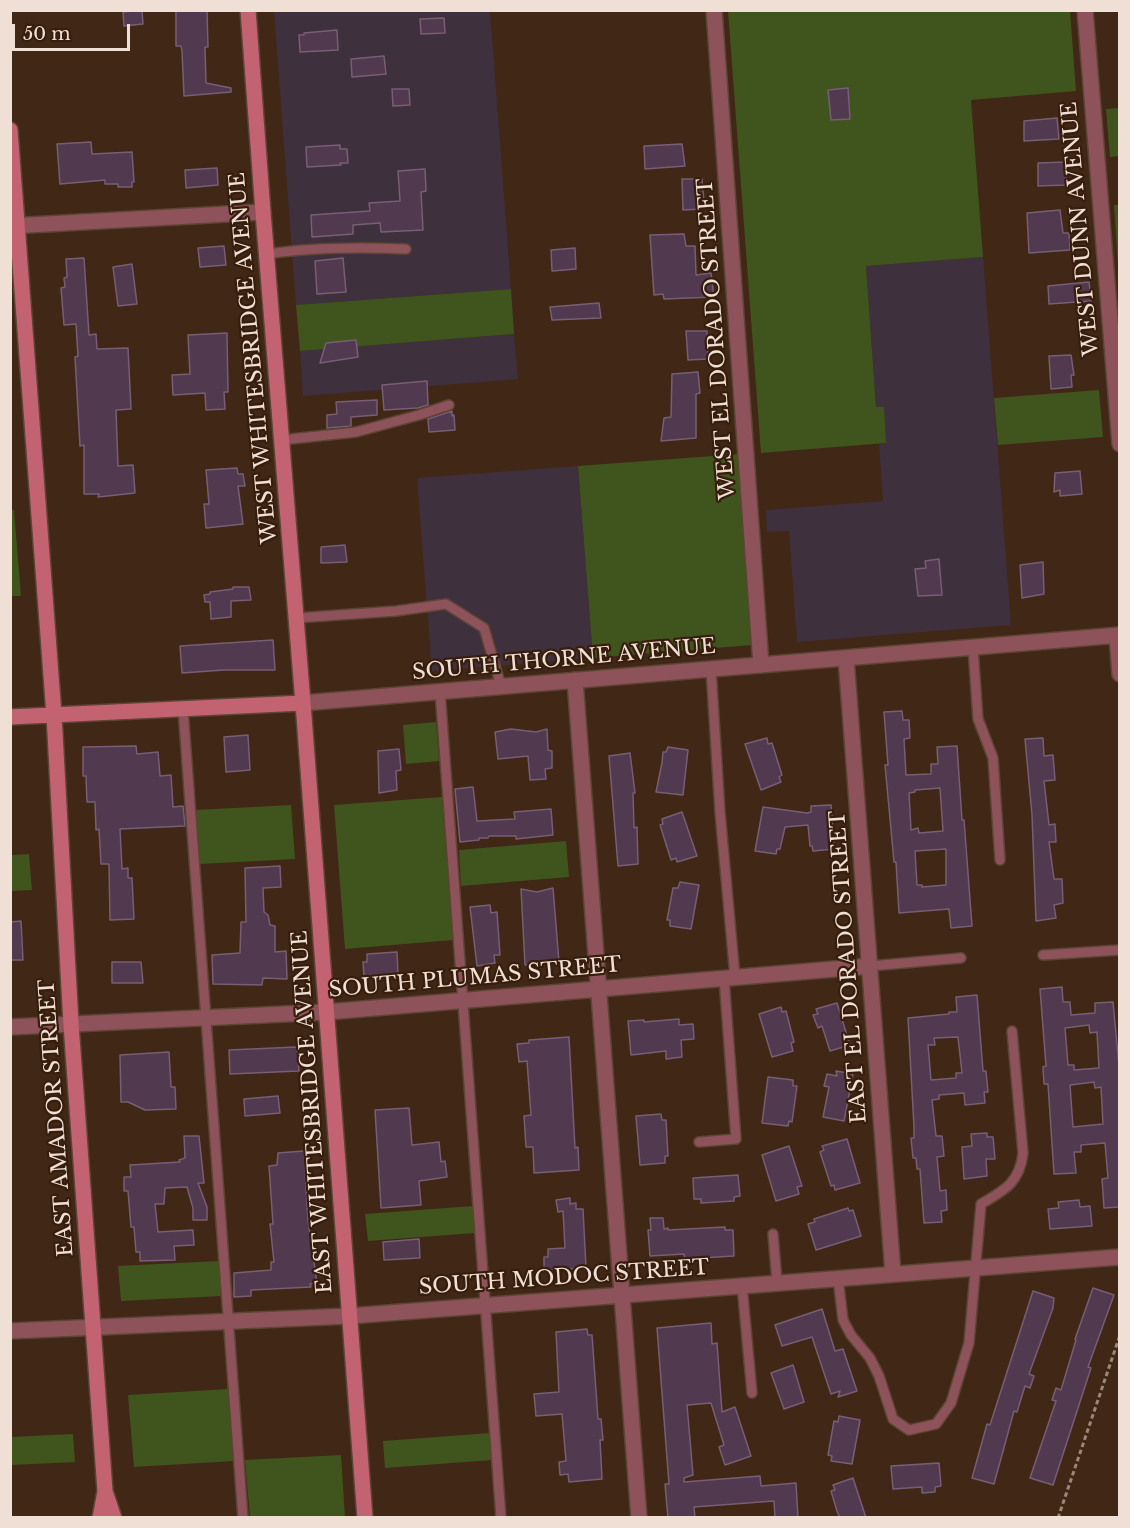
<!DOCTYPE html>
<html>
<head>
<meta charset="utf-8">
<style>
  body { margin:0 }
  #map { position:relative; width:1130px; height:1528px; overflow:hidden; background:#412716; font-family:"Libre Baskerville",serif }
  canvas { display:block }
  .frame { position:absolute; inset:0; border:12px solid #f0dfd4; pointer-events:none }
  .scale { position:absolute; left:12px; top:24px; width:118px; height:27px; box-sizing:border-box; border:3px solid #f0dfd4; border-top:0; padding-left:8px; font-size:18px; line-height:21px; white-space:nowrap; color:#f0dfd4; -webkit-text-stroke:4px #361d0c; paint-order:stroke }
</style>
</head>
<body>
<div id="map">
<canvas width="1130" height="1528"></canvas>
<div class="frame"></div>
<div class="scale">50 m</div>
</div>
<script>
const ctx = document.querySelector('canvas').getContext('2d');
ctx.lineJoin = 'round';
function fill(path, color) {
  ctx.fillStyle = color;
  ctx.fill(path, 'evenodd');
}
function trace(path, color, width, dash) {
  ctx.strokeStyle = color;
  ctx.lineWidth = width;
  ctx.lineCap = dash ? 'butt' : 'round';
  ctx.setLineDash(dash || []);
  ctx.stroke(path);
}
function write(font, color, halo, rows, align = 'center') {
  ctx.font = font + ' "Libre Baskerville",serif';
  ctx.lineWidth = 4.5;
  ctx.setLineDash([]);
  ctx.textBaseline = 'middle';
  ctx.strokeStyle = halo;
  ctx.fillStyle = color;
  for (const [text, x, y, turn = 0] of rows) {
    ctx.save();
    ctx.translate(x, y);
    ctx.rotate((+turn || 0) * Math.PI / 180);
    ctx.textAlign = isNaN(turn) ? turn : align;
    if (halo) ctx.strokeText(text, 0, 0);
    ctx.fillText(text, 0, 0);
    ctx.restore();
  }
}
const industrial = new Path2D(`
  M274,11H490L511,289L296,305Z
  M983,257L1011,625L797,642L789,531L767,532L766,510L883,501L879,444L886,443L883,407L876,408L866,266Z
  M514,334L518,379L303,396L300,351Z
  M578,466L593,658L432,671L417,478Z`);
const green = new Path2D(`
  M728,11H1070L1076,91L971,100L983,257L866,266L876,407H884L886,443L761,453Z
  M1119,108V156L1110,157L1106,109Z
  M1114,205H1119V281Z
  M511,289L514,334L300,351L296,305Z
  M1099,390L1103,437L998,445L994,398Z
  M740,454L752,645L593,658L578,466Z
  M11,510H14L21,596H11Z
  M436,722L439,761L406,764L403,725Z
  M442,797L453,940L345,949L334,805Z
  M291,805L295,859L200,864L195,810Z
  M566,841L569,877L461,886L459,850Z
  M29,854L32,890L11,891V855Z
  M473,1206L475,1233L368,1241L365,1214Z
  M219,1261L221,1296L121,1301L118,1266Z
  M228,1389L234,1461L134,1467L128,1395Z
  M490,1433L492,1460L385,1468L383,1441Z
  M73,1434L75,1462L11,1465V1437Z
  M341,1455L345,1517H250L245,1460Z`);
const building = new Path2D(`
  M142,10L143,24L124,26L123,12Z
  M176,10H207L208,47H205L206,83L231,88V92L184,96L182,51L181,46H176Z
  M444,18L445,33L421,34L420,19Z
  M337,30L338,50L300,52L299,35H304V33Z
  M384,56L386,74L352,77L351,59Z
  M848,88L850,119L831,120L828,90Z
  M392,89H409L410,105L393,106Z
  M1057,118L1059,139L1024,141V121Z
  M91,142L92,154L132,152L134,182H132V187H118V184H105V180L60,184L57,144Z
  M682,144L685,166L645,169L644,146Z
  M340,145V149H347L348,163H340L341,165L307,167L306,147Z
  M1066,162V185L1038,186V163Z
  M217,168L218,185L186,188L185,170Z
  M425,169L426,191L421,192L423,230L381,232L380,223L353,225V234L312,237L311,215L370,211L369,203L400,201L398,171Z
  M682,179H702L704,202L701,203V209L683,210Z
  M1060,210L1063,233H1069L1070,250L1029,253L1027,213Z
  M684,234L686,246H695L696,275L711,273L714,297L664,299L663,294L654,295L650,235Z
  M224,246L226,265L200,267L198,248Z
  M575,248L576,269L552,271L551,250Z
  M84,258L89,335L96,334L97,349L128,348L131,409L116,410L118,466L133,465L135,493L98,497L99,494H84V445L80,446L75,357L78,356L76,324L64,325L61,288L65,287L64,278L67,277L66,259Z
  M343,258L346,292L317,294L315,261Z
  M132,264L137,304L118,306L113,267Z
  M1089,282L1091,301L1049,304L1048,286Z
  M599,303L601,318L552,320L550,307Z
  M686,331H707L708,359L688,360Z
  M227,333L228,392H224L225,409L206,410L205,393L173,395L172,375L190,374L188,335Z
  M356,340L358,357L320,363L326,343Z
  M1071,355L1074,375H1071L1072,387L1051,389L1049,356Z
  M698,372L700,393L696,394V438L661,441L664,418L671,417L672,374Z
  M427,381L428,405L418,408L384,410L382,385Z
  M377,400V415L351,417V426L327,428V415L337,414L336,402Z
  M452,411V416L454,415L455,430L429,432L428,419Z
  M237,468L238,474H243L245,486H238L243,524L206,528L204,504H209L206,470Z
  M1080,471L1082,494L1060,496V490L1054,492L1055,473Z
  M345,545L347,562L321,563V547Z
  M939,559L942,595L918,596L915,569L926,568L925,561Z
  M1043,562L1044,594L1022,598L1020,565Z
  M233,587H249L251,600L231,601V617L211,619L210,602H205L204,595L210,594V592L233,589Z
  M273,640L275,670H224L182,673L180,646Z
  M902,711L903,720H909L910,738L904,739L906,775L931,774V764H938L937,747L957,746L962,820H964L972,926L951,928L949,909L899,913L896,862H894L885,765H888L884,712ZM940,788L943,831L919,833L918,828L911,830L909,793L915,792V790ZM946,849V885L922,887V885H917L915,851Z
  M511,729L536,732L547,729L548,750L552,751V768L545,769L546,779L530,780L528,756L498,759L495,732Z
  M248,735L250,770L226,772L224,737Z
  M767,738L768,744L772,743L782,775L779,777L781,782L761,790L745,744Z
  M1043,738L1044,756L1053,755L1055,780L1044,781L1049,825L1055,824L1056,842H1049L1054,879H1062L1063,903L1054,905L1056,918L1036,921L1032,815L1025,739Z
  M136,746L137,754L158,752L160,776L171,775L173,807L183,806L185,826L120,829L122,869L128,868V878H132L134,919L110,920L109,864H101L99,829L96,830L95,802H87L86,776H83V747Z
  M668,747L688,750L683,795L656,792L662,763L663,752H666Z
  M399,749L401,770L396,771L397,790L379,793L378,751Z
  M630,753L635,793H633L634,828L637,827L638,864L618,866L609,756Z
  M473,787L477,821L515,819L514,812L551,809L553,835L516,839V836H489L488,838H479V840L460,842L455,789Z
  M831,805L832,817H835V820H832L835,849L813,851L812,846H810L808,825L785,827L780,849H777L776,854L755,851L763,807L807,813L811,812V806Z
  M682,812L697,856L677,862L676,858L671,860L660,825L663,824L662,819Z
  M280,866L281,887L263,888L264,912L268,915L270,925L275,926V952L286,951L287,979L263,978L262,985L213,984L212,955L240,953L241,922H246L245,868Z
  M680,882L699,885L691,929L670,926V920H667L673,888H678Z
  M553,888L559,962L525,965L521,889L537,892Z
  M490,905L491,913L497,912L500,955H494L495,963L477,966L470,907Z
  M21,921L23,960H10V922Z
  M397,952L398,974L364,976L363,962H367V954Z
  M112,962H141L143,983H112Z
  M1062,987L1063,1002H1070L1071,1015L1095,1013V1003L1113,1002L1119,1066V1207L1104,1208L1102,1179L1108,1178L1105,1143L1081,1145V1152H1074L1076,1173L1054,1174L1048,1084H1044L1043,1067L1046,1066L1040,989ZM1089,1025L1090,1033L1097,1032L1099,1068L1074,1070V1065H1068L1065,1028ZM1094,1082L1095,1088L1101,1087L1103,1124L1073,1127L1070,1085Z
  M977,995L983,1071H986L988,1092H984L985,1103L965,1105L964,1093L939,1095V1099L932,1100L936,1136H942L944,1156L937,1157L940,1191L946,1190L947,1210L941,1211L942,1222L924,1223L920,1169H917L916,1158H913L911,1138H914V1127L908,1018L949,1014V1012H957L956,997ZM958,1037L962,1073H956V1078L931,1080L928,1045H935L934,1038Z
  M837,1003L850,1045L830,1051L822,1026L818,1028L813,1015L818,1014L816,1009Z
  M781,1007L782,1012L786,1011L794,1042L791,1043L793,1051L772,1057L759,1014Z
  M679,1019V1025L693,1024L694,1039L681,1040L682,1057L666,1059V1051L631,1055L628,1021L644,1020V1022Z
  M569,1037L575,1148L578,1147L579,1170L534,1173L533,1147H526L524,1116L531,1115L527,1061L519,1062L517,1044L529,1043V1040Z
  M297,1047L299,1071L230,1074L229,1050Z
  M169,1052L171,1087H175L176,1109L145,1110L128,1102H121L120,1055Z
  M836,1071L853,1074L844,1121L823,1117L829,1087L824,1086L827,1074L837,1076Z
  M768,1077L793,1080V1086H797L792,1122L789,1121L788,1126L762,1123Z
  M278,1096L280,1113L245,1116L244,1099Z
  M409,1108L412,1145L439,1142L441,1162L445,1161L447,1177L419,1181L421,1205L381,1208L375,1110Z
  M661,1114L662,1120H666L668,1156H665V1163L640,1165L636,1116Z
  M987,1133V1137H993L995,1159H986L987,1176L964,1179L962,1147L972,1146L971,1134Z
  M184,1136H199L204,1183H198L207,1207V1220H193V1208L187,1187L165,1188L164,1204H155L158,1232L193,1230L194,1245L174,1246L175,1260L140,1261V1252H136L134,1227H131L128,1191H124V1177H131L130,1165L180,1162L179,1160L185,1158Z
  M847,1139L860,1183L835,1190L834,1185L831,1186L820,1152L824,1150L822,1146Z
  M789,1146L802,1186L797,1187L799,1194L776,1201L762,1155Z
  M304,1151L308,1221L317,1283L310,1284L311,1287L251,1290V1296L234,1297V1273L271,1270V1262H274L270,1224H273L269,1166L277,1165L278,1153Z
  M738,1175L740,1196L734,1197V1201L701,1203V1199H694L693,1178Z
  M570,1198V1204L576,1203V1209H583L586,1268L544,1270V1257H548V1249L565,1248L563,1211L558,1212L556,1200Z
  M1079,1200L1080,1207L1090,1206L1092,1226L1050,1229L1048,1209L1059,1208L1058,1202Z
  M848,1208L849,1211L853,1210L861,1236L816,1250L808,1224L815,1222L814,1219Z
  M650,1218H663L664,1229L668,1228V1230L725,1227V1230H733L734,1256L685,1259L684,1254L650,1256L648,1230H651Z
  M419,1239L420,1258L384,1260L383,1242Z
  M1093,1288L1114,1295L1088,1367L1091,1368L1053,1485L1030,1478L1056,1401L1052,1400L1056,1388L1061,1390L1076,1340L1075,1339Z
  M1033,1291L1054,1298L1053,1308L1029,1374L1034,1376L1030,1388L1025,1386L1017,1412L1014,1411L994,1484L972,1478L987,1424L990,1425Z
  M822,1309L835,1351L843,1349L857,1391L838,1397L840,1391L831,1394L812,1337L782,1346L775,1325Z
  M711,1323L712,1344L717,1343L722,1412L735,1407L751,1456L725,1465L719,1447L724,1445L711,1403L687,1405L693,1475L684,1478V1482L760,1476L761,1486L796,1483L798,1518H775L774,1501L694,1507L695,1518H668L665,1484H669L657,1328Z
  M587,1329L588,1335H592L598,1419H601L603,1440H600L602,1479L569,1482L568,1474L560,1475L559,1462L566,1461L562,1414L536,1416L534,1394L559,1392L556,1332Z
  M793,1365L804,1402L784,1409L771,1373Z
  M839,1416L860,1420L852,1464L831,1461L832,1456L828,1455L834,1421L838,1422Z
  M939,1463L941,1486L935,1487V1492L922,1493V1487L893,1489L891,1466Z
  M853,1478L866,1518H840L837,1511L831,1491L835,1490L833,1485Z`);
const path = new Path2D(`
  M1058,1518L1120,1335`);
const service = new Path2D(`
  M267,254C314,247 358,247 406,249
  M281,440L356,432L419,415L449,405
  M296,618L396,611L446,604L484,628L501,686
  M973,648L978,719L993,758L1000,860
  M711,669L720,812L735,977
  M440,691L501,1518
  M183,709L243,1518
  M1043,955L1120,950
  M870,966L961,958
  M699,1142L736,1139L724,978
  M773,1234L777,1282
  M838,1278L843,1320L851,1335L870,1358L879,1376L893,1419L909,1430L936,1424L951,1403L969,1343L981,1204C1005,1190 1020,1182 1023,1153L1012,1031
  M742,1285L752,1393`);
const minor = new Path2D(`
  M714,10L761,665
  M1085,10L1120,444
  M10,226L263,212
  M1117,636L1120,674
  M846,658L893,1274
  M575,680L639,1518
  M10,1027L327,1012L870,966
  M10,1331L349,1316L1120,1257`);
const tertiary = new Path2D(`
  M303,703L1120,635`);
const secondary = new Path2D(`
  M248,10L263,212L303,703L365,1518
  M10,130L54,715L71,1024L105,1491L100,1518
  M10,717L303,703
  M106,1494L114,1518`);
const streetNames = [
  ["WEST DUNN AVENUE",1081,229,-95],
  ["WEST EL DORADO STREET",717,339,-94],
  ["WEST WHITESBRIDGE AVENUE",254,358,-95],
  ["SOUTH THORNE AVENUE",564,660,-5],
  ["EAST EL DORADO STREET",849,967,-94],
  ["SOUTH PLUMAS STREET",475,978,-5],
  ["EAST WHITESBRIDGE AVENUE",313,1112,-94],
  ["EAST AMADOR STREET",57,1118,-94],
  ["SOUTH MODOC STREET",564,1278,-4]
];
fill(industrial, '#3f303e');
fill(green, '#40541e');
fill(building, '#51394f');
trace(building, '#785e75', 1.5);
trace(service, '#5d4434', 12);
trace(minor, '#5d4434', 18);
trace(tertiary, '#5d4434', 18);
trace(secondary, '#5d4434', 18);
trace(path, '#9c8779', 3, [4.5, 3]);
trace(service, '#8e525a', 9);
trace(minor, '#8e525a', 15);
trace(tertiary, '#8e525a', 15);
trace(secondary, '#c36372', 15);
write('21px', '#f0dfd4', '#361d0c', streetNames);
</script>
</body>
</html>
